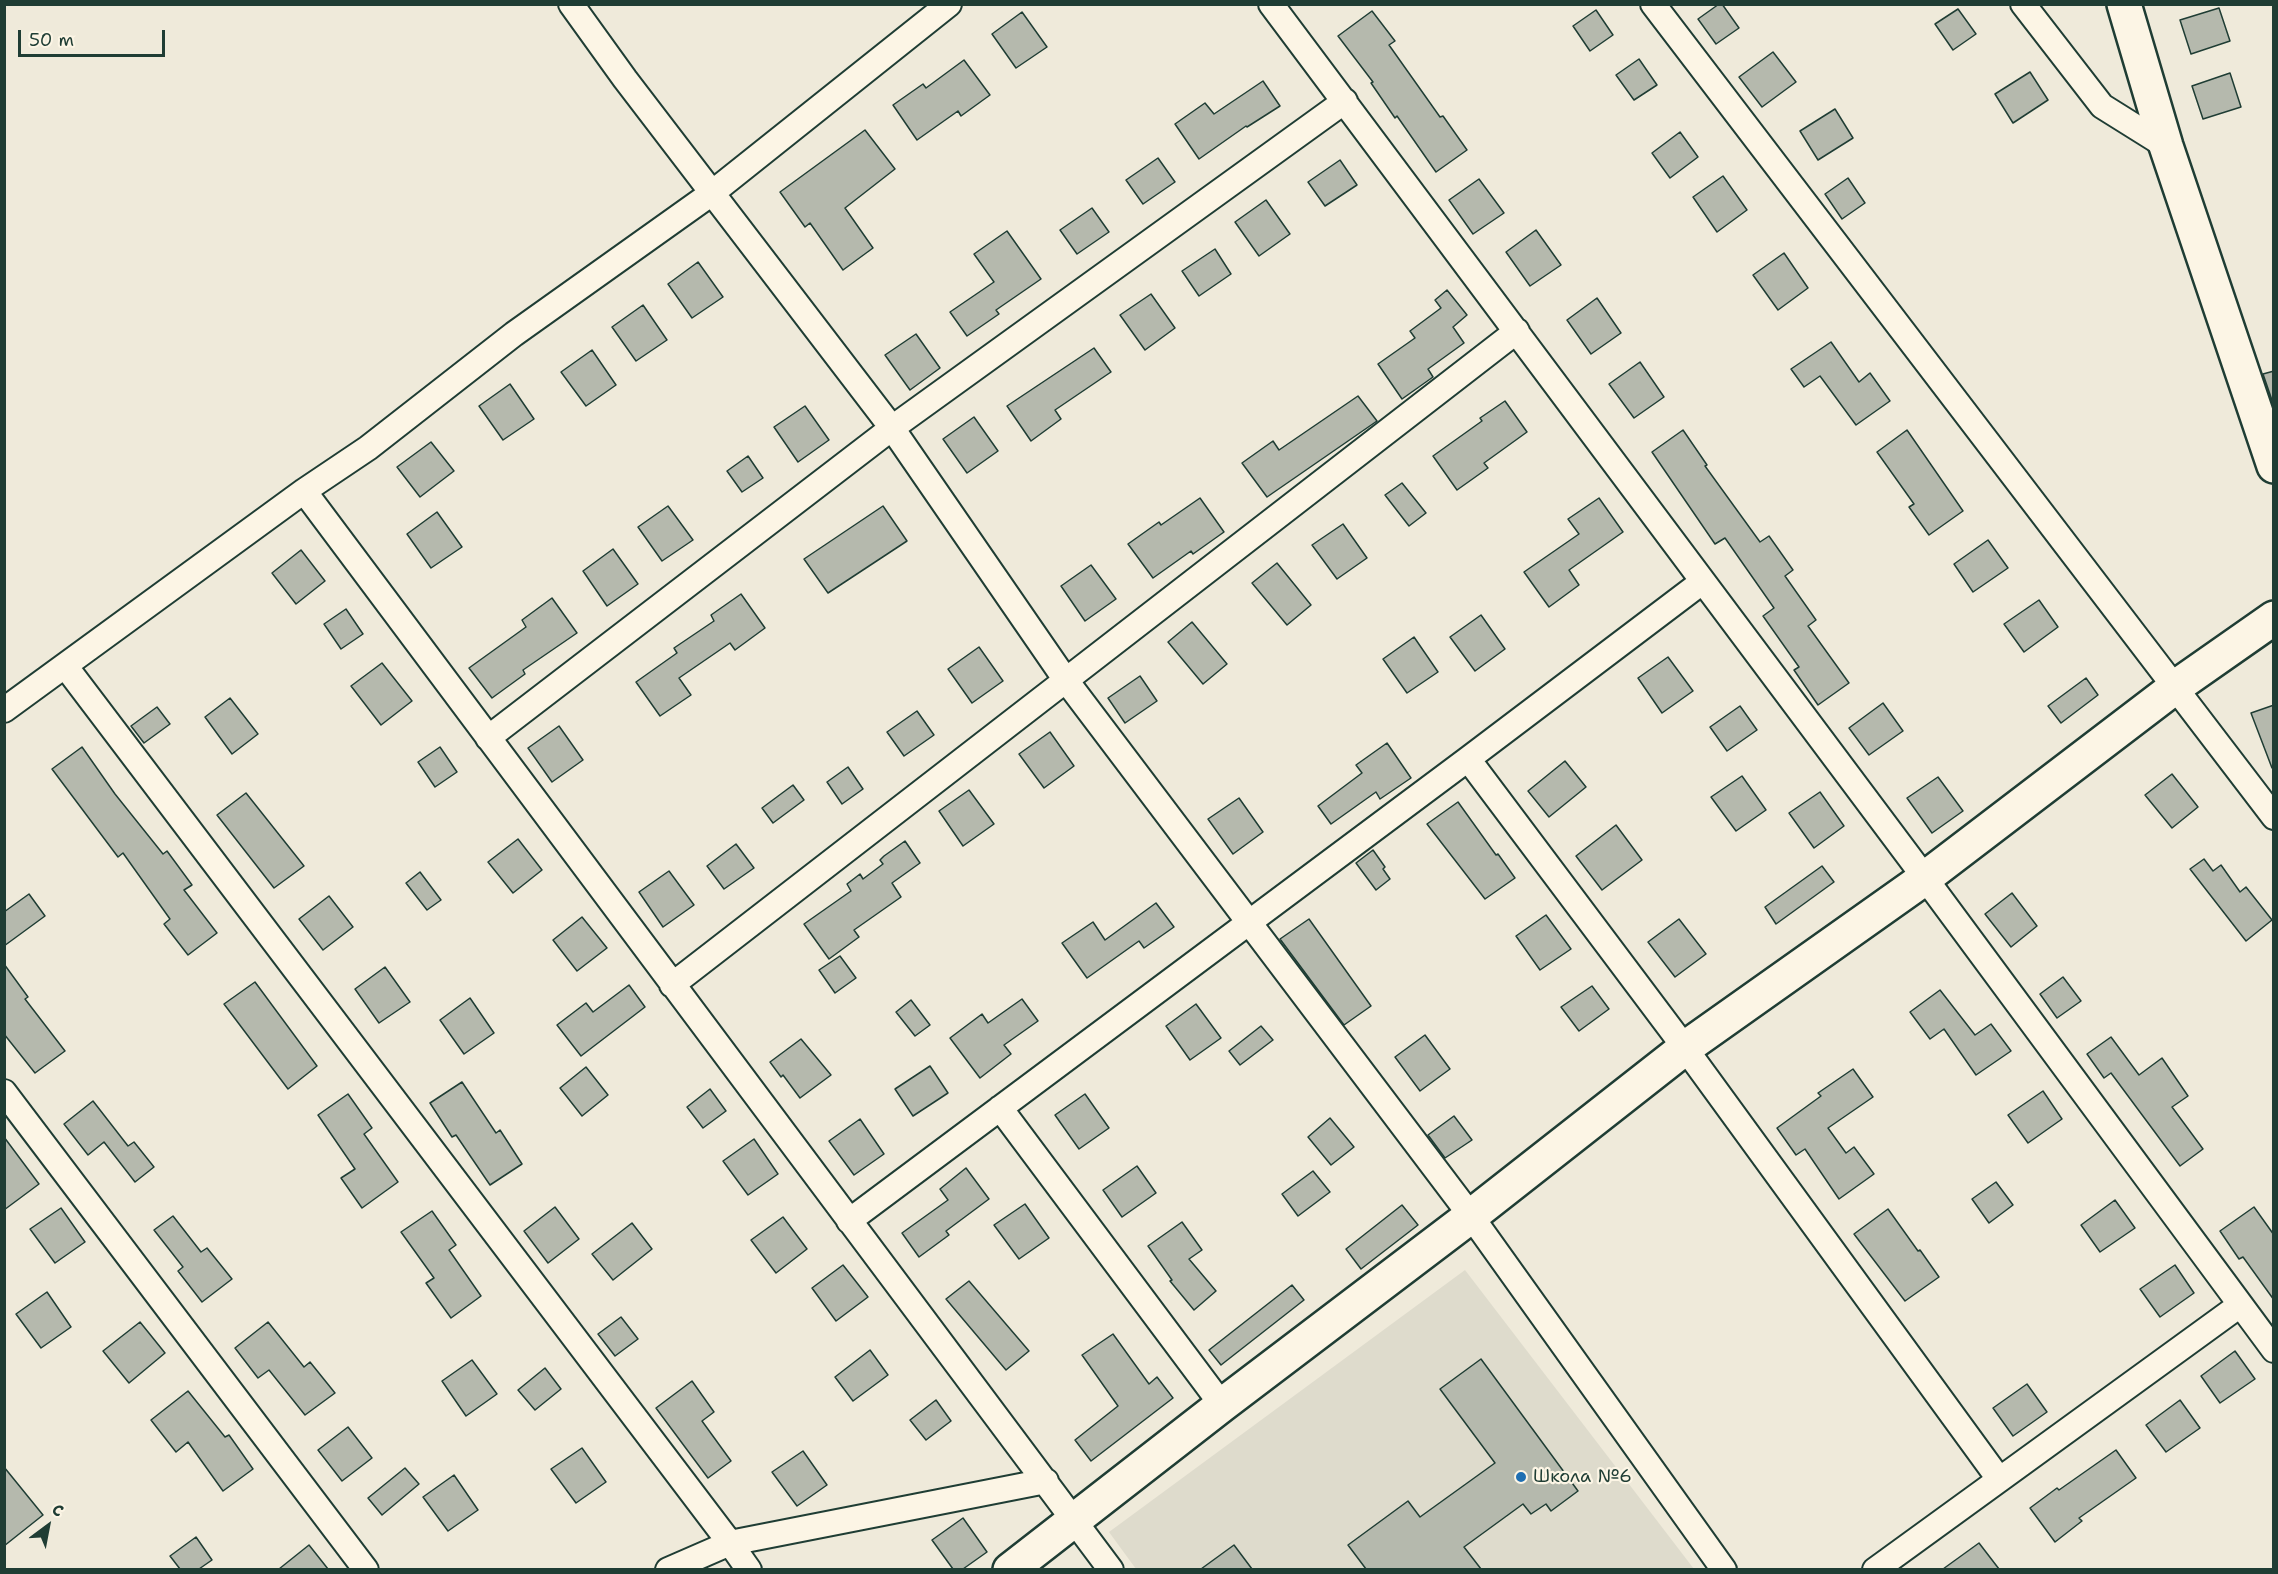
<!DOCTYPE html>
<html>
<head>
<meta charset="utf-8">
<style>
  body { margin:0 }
  #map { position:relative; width:2278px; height:1574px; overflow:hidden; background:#efeada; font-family:"Shantell Sans",sans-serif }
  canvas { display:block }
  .frame { position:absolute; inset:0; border:6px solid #1f3d34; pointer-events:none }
  .north { position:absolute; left:18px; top:1496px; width:60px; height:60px; -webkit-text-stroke:4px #fcf5e5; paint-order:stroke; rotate:32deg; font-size:16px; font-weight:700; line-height:24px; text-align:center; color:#1f3d34 }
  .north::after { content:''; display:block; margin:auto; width:21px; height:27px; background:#1f3d34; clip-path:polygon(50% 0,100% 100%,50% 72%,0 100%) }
  .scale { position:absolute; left:18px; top:30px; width:147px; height:27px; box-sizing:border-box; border:3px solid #1f3d34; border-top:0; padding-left:8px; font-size:18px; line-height:21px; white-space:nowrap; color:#1f3d34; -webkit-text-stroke:4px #fcf5e5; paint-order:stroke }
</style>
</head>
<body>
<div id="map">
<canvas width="2278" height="1574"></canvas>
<div class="frame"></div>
<div class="north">С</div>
<div class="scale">50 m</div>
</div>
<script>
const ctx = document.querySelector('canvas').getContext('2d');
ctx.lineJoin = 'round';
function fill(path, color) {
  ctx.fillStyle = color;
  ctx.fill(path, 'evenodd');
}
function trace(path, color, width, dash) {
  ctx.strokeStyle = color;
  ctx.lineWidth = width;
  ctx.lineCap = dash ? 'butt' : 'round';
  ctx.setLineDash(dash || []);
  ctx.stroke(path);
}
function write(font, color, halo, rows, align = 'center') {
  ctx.font = font + ' "Shantell Sans",sans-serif';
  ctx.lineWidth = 4.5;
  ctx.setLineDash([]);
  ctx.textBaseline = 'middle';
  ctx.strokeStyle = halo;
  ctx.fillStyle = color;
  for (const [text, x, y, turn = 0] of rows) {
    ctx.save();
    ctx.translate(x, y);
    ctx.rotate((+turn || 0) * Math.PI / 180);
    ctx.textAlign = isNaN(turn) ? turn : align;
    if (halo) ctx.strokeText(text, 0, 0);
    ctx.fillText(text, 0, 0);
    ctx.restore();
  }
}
const built = new Path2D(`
  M1465,1270L1694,1569H1136L1109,1532Z`);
const building = new Path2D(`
  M1719,4H1722L1739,28L1716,44L1698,19Z
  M2219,8L2230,41L2191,54L2180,20Z
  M1958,9L1976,34L1953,50L1935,24Z
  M1596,10L1613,35L1590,51L1573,26Z
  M1372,11L1395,41L1389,45L1440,117L1443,116L1467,150L1436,172L1397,116L1395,118L1371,83L1373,82L1338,36Z
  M1022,12L1047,47L1016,68L992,34Z
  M1773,52L1796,82L1762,107L1739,77Z
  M1639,59L1657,85L1634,100L1616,75Z
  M964,60L990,95L961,116L958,111L917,140L893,105L923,84L926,88Z
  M2030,72L2048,100L2013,123L1995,94Z
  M2230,73L2241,107L2203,119L2192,86Z
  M1263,81L1280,106L1247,127L1246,126L1199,159L1175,124L1205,103L1214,114Z
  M1835,109L1853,138L1818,160L1800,131Z
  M865,130L895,169L845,208L873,248L843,270L810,223L805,227L780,192Z
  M1680,132L1698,157L1670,178L1652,153Z
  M1158,158L1175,182L1143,204L1126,180Z
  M1340,160L1357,185L1325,206L1308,182Z
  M1723,176L1747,210L1717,232L1693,197Z
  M1848,178L1865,203L1842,219L1825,194Z
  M1479,179L1504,213L1473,234L1449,200Z
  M1266,200L1290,234L1259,256L1235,222Z
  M1092,208L1109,232L1077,254L1060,230Z
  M1536,230L1561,265L1530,286L1506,252Z
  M1007,231L1041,279L996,310L999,314L967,336L950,312L994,282L974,254Z
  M1215,249L1231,274L1199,296L1182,271Z
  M1784,253L1808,288L1778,310L1753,275Z
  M698,262L723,297L692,318L668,284Z
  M1447,290L1467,315L1453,327L1464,343L1428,369L1433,377L1402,399L1378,364L1415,338L1410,331L1441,308L1435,300Z
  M1151,294L1175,328L1145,350L1120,315Z
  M1597,298L1621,333L1591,354L1567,320Z
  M643,305L667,340L636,361L612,327Z
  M916,334L940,368L910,390L885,355Z
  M1831,342L1859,382L1870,373L1890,401L1856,425L1820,376L1804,387L1791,369Z
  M1094,348L1111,372L1055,410L1061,419L1031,441L1007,406Z
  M592,350L616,385L586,406L561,372Z
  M1640,362L1664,397L1634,418L1609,384Z
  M2274,371V406L2263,374Z
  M510,384L534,419L503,440L479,406Z
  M1358,396L1377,421L1267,497L1242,463L1273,441L1279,450Z
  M1505,401L1527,432L1484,463L1488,468L1457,490L1433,456L1482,421L1480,418Z
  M805,406L829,440L798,462L774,427Z
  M974,417L998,451L967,473L943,439Z
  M1683,430L1707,465L1705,466L1760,542L1769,536L1793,570L1785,576L1816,620L1808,626L1849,683L1818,705L1794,670L1799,667L1763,616L1774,608L1725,538L1715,544L1652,452Z
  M1907,430L1963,511L1929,535L1909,507L1914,504L1877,452Z
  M431,442L454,471L420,497L397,467Z
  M748,456L763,478L742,492L727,471Z
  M1402,483L1426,513L1409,526L1385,495Z
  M1200,498L1224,532L1193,554L1191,551L1153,578L1128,544L1159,522L1161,525Z
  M1599,498L1623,532L1569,570L1579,585L1549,607L1524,572L1579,534L1568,519Z
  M668,506L693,540L662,561L638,527Z
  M883,506L907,541L828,593L804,559Z
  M437,512L462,547L431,568L407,534Z
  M1343,524L1367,558L1337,579L1312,545Z
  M1988,540L2008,568L1973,592L1954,564Z
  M613,549L638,584L607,606L583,571Z
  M301,550L325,581L296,604L272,573Z
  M1277,563L1311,605L1287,625L1252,583Z
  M1091,565L1116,599L1085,621L1061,586Z
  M741,594L765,628L735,650L730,643L679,678L691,695L660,716L636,682L677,653L674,648L714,621L711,615Z
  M552,598L577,633L523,670L525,674L492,698L469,668L526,627L522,620Z
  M2039,600L2058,627L2024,652L2004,624Z
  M346,609L363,634L341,649L324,624Z
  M1481,615L1505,649L1475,671L1450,637Z
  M1192,622L1227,664L1203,684L1168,642Z
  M1414,637L1438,672L1407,693L1383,659Z
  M979,647L1003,681L972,703L948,669Z
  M1668,657L1693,691L1662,713L1638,678Z
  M382,663L412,701L381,725L351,686Z
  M1140,676L1157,701L1125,723L1108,698Z
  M2086,678L2098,695L2061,723L2048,706Z
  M230,698L258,734L232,754L205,717Z
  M1883,703L1903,731L1869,755L1849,728Z
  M2274,705V768H2272L2251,713Z
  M1740,706L1757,730L1727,751L1710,727Z
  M157,707L170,724L144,743L131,726Z
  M917,711L934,735L904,756L887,732Z
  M559,726L583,760L552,782L528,748Z
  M1050,732L1074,766L1044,788L1019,754Z
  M1387,743L1411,778L1380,799L1376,792L1331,824L1318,806L1362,773L1356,765Z
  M82,747L115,794L163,854L167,851L192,885L184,890L217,933L188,955L164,924L170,919L123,853L118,857L52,769Z
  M440,747L457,772L435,787L418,762Z
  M1565,761L1586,787L1549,817L1528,791Z
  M848,767L863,789L842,804L827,782Z
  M2172,774L2198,807L2172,828L2145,795Z
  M1742,776L1766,810L1736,831L1711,797Z
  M1938,777L1963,811L1932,833L1907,798Z
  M793,785L804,800L773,823L762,808Z
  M969,790L994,824L963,846L939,811Z
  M1820,792L1844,826L1814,848L1789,813Z
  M246,793L304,866L274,888L217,815Z
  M1239,798L1263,832L1233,854L1208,819Z
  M1458,802L1496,855L1498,854L1515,878L1485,899L1427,824Z
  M1616,825L1642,860L1602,890L1576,856Z
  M518,839L542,870L513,893L488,862Z
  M905,841L920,863L892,883L901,897L854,930L859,937L829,959L804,924L851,891L847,884L860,874L863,879L883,864L880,860L884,856Z
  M736,844L754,868L724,889L707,866Z
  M1373,850L1385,867L1383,869L1390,879L1376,890L1356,863Z
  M2204,859L2213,871L2221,865L2240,892L2246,887L2272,920L2246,941L2190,869Z
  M1822,866L1834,882L1776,924L1765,907Z
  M669,871L694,905L663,927L639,892Z
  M420,872L441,900L427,910L406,883Z
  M2012,893L2037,926L2011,947L1985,914Z
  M29,894L45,916L4,946V912Z
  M329,896L353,927L323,950L299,919Z
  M1156,903L1174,927L1144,948L1139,941L1087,978L1062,943L1093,922L1105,940Z
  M1546,915L1571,949L1540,970L1516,936Z
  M582,917L607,948L577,971L553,940Z
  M1309,919L1371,1006L1344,1025L1280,939Z
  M1679,919L1706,954L1675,977L1648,942Z
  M840,956L856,978L835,993L819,970Z
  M4,964L28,997L25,999L65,1051L35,1073L4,1034Z
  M385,967L410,1002L379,1023L355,989Z
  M2063,977L2081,1001L2057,1018L2040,994Z
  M255,982L317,1066L288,1089L224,1004Z
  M629,985L645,1007L581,1056L557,1025L586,1003L593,1012Z
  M1592,986L1609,1009L1579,1031L1561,1007Z
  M1940,990L1975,1035L1991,1024L2011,1051L1976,1075L1944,1029L1930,1039L1910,1012Z
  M470,998L494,1033L464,1054L440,1020Z
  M1022,999L1038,1021L1004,1045L1011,1054L980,1078L950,1038L982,1014L988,1023Z
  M911,1000L930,1025L915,1036L896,1012Z
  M1196,1004L1221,1038L1190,1060L1166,1026Z
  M1261,1026L1273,1040L1240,1065L1229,1051Z
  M1425,1035L1450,1069L1420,1091L1395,1057Z
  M2111,1037L2139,1075L2162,1058L2188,1096L2172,1107L2203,1149L2180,1166L2111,1073L2104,1078L2087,1054Z
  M801,1039L831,1075L800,1098L783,1075L781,1077L770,1062Z
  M930,1066L948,1093L913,1116L895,1089Z
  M586,1067L608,1095L582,1116L560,1088Z
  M1853,1069L1873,1097L1828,1128L1846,1153L1854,1147L1874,1174L1839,1199L1805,1149L1796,1155L1777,1128L1821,1096L1818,1093Z
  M462,1082L496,1133L500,1130L522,1164L490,1185L456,1135L452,1137L430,1103Z
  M710,1089L726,1111L703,1128L687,1107Z
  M2043,1091L2062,1119L2028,1143L2008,1115Z
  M348,1094L372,1128L364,1134L398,1182L362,1208L341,1178L355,1169L318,1115Z
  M1085,1094L1109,1128L1079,1149L1055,1115Z
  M93,1101L128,1146L134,1142L154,1167L135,1182L104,1142L88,1155L64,1124Z
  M1454,1116L1472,1140L1445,1158L1428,1135Z
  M1330,1118L1354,1147L1331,1165L1308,1137Z
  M860,1119L884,1154L854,1175L829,1141Z
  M4,1137L39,1184L4,1210Z
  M754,1139L778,1174L748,1195L723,1161Z
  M1137,1166L1156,1193L1122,1217L1103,1190Z
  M966,1168L989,1199L946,1231L949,1235L919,1257L902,1233L948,1200L940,1189Z
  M1313,1171L1330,1192L1298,1216L1282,1194Z
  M1996,1182L2013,1205L1989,1223L1972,1199Z
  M2115,1200L2135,1228L2100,1252L2081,1225Z
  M1025,1204L1049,1238L1019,1259L994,1225Z
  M1402,1205L1418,1225L1361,1269L1346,1249Z
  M555,1207L579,1239L548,1263L524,1231Z
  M2254,1207L2274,1235V1300L2243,1257L2239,1259L2220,1231Z
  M61,1208L85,1242L55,1263L30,1229Z
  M1888,1209L1918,1251L1920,1250L1939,1277L1905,1301L1854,1234Z
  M432,1211L456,1245L449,1250L481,1296L451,1318L426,1283L434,1278L401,1232Z
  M173,1216L201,1252L207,1248L232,1279L202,1302L178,1271L183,1267L154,1230Z
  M783,1217L807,1249L776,1273L751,1240Z
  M1182,1222L1202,1250L1189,1259L1216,1291L1194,1310L1170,1281L1172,1280L1148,1246Z
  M632,1223L652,1249L613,1280L592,1254Z
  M843,1265L868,1297L836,1321L812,1288Z
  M2175,1265L2194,1293L2160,1317L2140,1289Z
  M969,1281L1029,1351L1006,1370L946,1299Z
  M1292,1285L1304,1300L1221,1365L1209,1350Z
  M47,1292L71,1327L41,1348L16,1314Z
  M621,1317L638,1339L615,1356L598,1334Z
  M140,1322L165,1353L129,1383L103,1351Z
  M268,1322L304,1367L310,1362L335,1393L305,1415L269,1370L258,1378L235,1348Z
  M1113,1334L1149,1384L1157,1377L1173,1398L1091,1461L1075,1440L1118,1406L1082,1355Z
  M870,1350L888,1375L853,1401L835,1377Z
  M2235,1351L2255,1379L2220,1403L2201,1376Z
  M1481,1359L1578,1491L1551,1511L1546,1504L1531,1514L1523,1504L1464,1547L1481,1569H1366L1348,1545L1408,1501L1420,1517L1495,1463L1440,1389Z
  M472,1360L497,1394L466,1416L442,1381Z
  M545,1368L561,1389L535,1410L518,1390Z
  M692,1381L714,1412L702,1421L731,1461L708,1478L656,1408Z
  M2027,1384L2047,1412L2013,1436L1993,1408Z
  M188,1391L225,1437L229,1435L253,1469L223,1491L188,1442L176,1452L151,1420Z
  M936,1400L951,1421L926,1440L910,1420Z
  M2180,1400L2200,1428L2166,1452L2146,1425Z
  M348,1427L372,1458L342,1481L318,1450Z
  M582,1448L606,1482L576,1503L551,1469Z
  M2116,1450L2136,1478L2079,1518L2082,1521L2055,1542L2030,1508L2057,1488L2059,1490Z
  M803,1451L827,1485L797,1506L772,1472Z
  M4,1467L43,1515L4,1546Z
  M405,1468L419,1484L382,1515L368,1498Z
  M454,1475L478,1510L448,1531L423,1497Z
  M963,1518L987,1552L963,1569H953L932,1540Z
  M196,1537L212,1560L199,1569H180L170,1556Z
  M1979,1543L1999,1569H1943Z
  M309,1545L328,1569H279Z
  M1234,1545L1252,1569H1201Z`);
const street = new Path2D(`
  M571,4L625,79L892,428L1065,679L1471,1216L1724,1570
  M1271,4L1925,878L2274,1350
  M1653,4L2274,817
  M2023,4L2102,106L2166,146
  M304,491L1111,1570
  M66,667L730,1543L1046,1481
  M4,710L304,491L368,448L514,334L712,193L949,4
  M488,738L892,428L1345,101
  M1468,759L1685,1048L1999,1479
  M672,985L1517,331
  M4,1092L366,1570
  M1000,1108L1222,1405
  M849,1221L1468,759L1702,582
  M668,1570L730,1543L749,1570
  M1875,1570L2240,1305`);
const secondary = new Path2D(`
  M2124,4L2166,146L2274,466
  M1010,1570L1222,1405L1471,1216L1685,1048L1925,878L2174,688L2274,618`);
const markers = [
  [1521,1477,6,"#1f6fb2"]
];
const poiNames = [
  ["Школа №6",1533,1477]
];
fill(built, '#dedbcc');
fill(building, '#b5b9ad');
trace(building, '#1f3d34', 1.5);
trace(street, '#1f3d34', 28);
trace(secondary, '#1f3d34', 38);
trace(street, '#fcf5e5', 24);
trace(secondary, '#fcf5e5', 33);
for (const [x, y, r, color] of markers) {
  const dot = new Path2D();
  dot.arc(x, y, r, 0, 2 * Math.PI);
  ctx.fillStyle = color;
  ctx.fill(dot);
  trace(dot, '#fcf5e5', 2);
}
write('18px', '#1f3d34', '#fcf5e5', poiNames, 'left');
</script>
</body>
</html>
